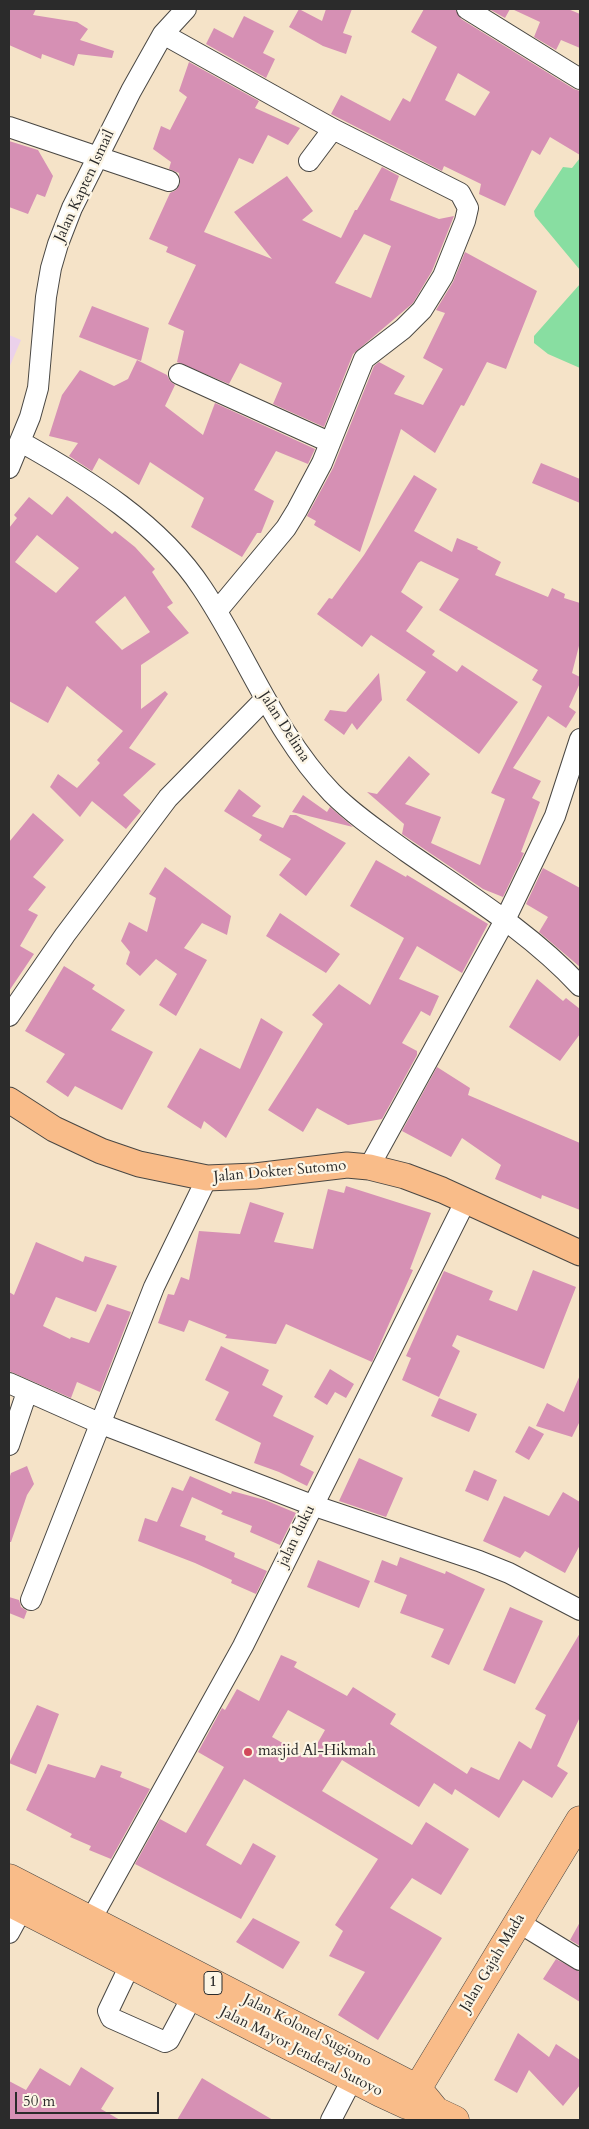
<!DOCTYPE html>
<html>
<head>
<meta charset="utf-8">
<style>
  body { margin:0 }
  #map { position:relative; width:589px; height:2129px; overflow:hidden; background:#f5e3c8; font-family:Cardo,serif }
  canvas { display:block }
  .frame { position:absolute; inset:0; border:10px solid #2b2b2b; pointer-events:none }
  .scale { position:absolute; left:15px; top:2092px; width:144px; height:22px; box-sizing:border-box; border:2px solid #2b2b2b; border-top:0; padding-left:6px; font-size:15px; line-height:18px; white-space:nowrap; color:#2b2b2b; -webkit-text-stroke:4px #fcf5e5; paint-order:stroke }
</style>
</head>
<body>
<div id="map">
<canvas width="589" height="2129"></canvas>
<div class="frame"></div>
<div class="scale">50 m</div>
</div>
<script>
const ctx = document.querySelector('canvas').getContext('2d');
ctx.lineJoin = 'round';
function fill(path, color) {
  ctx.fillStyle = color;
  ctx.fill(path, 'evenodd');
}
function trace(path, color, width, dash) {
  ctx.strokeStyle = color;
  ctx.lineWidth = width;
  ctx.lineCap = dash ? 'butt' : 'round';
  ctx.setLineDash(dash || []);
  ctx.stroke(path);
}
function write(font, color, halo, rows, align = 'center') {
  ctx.font = font + ' Cardo,serif';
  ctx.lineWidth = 4.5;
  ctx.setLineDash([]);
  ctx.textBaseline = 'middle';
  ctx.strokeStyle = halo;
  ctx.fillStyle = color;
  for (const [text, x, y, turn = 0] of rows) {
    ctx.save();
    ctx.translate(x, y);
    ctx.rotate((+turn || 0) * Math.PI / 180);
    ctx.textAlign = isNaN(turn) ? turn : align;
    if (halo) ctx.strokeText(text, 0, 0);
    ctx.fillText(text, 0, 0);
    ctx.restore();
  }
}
const built = new Path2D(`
  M9,335L21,340L9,368Z`);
const green = new Path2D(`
  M580,158V270L535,216L534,211L563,167L572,168Z
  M580,284V368L548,354L534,343V336Z`);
const building = new Path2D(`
  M9,9H36L33,15L77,22L88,29L80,40L114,51L112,58L78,54L74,66L42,54L41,59L9,45Z
  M299,9L322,21L326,9H352L343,33L352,36L346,54L323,46L289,27Z
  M424,9H455L461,19L574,89L580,91V155L550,137L540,155L532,150L505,206L479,194L481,184L444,166L442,171L331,114L341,95L390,121L403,98L410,102L437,47L411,32ZM458,73L490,92L475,116L445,100Z
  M489,9H510L505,18Z
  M512,9H568L580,14V48L561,40L556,50L534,37L540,22Z
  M244,16L274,31L263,53L275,59L266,78L206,44L214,28L233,38Z
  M189,62L259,101L255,108L300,128L288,145L268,135L253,164L239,158L204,232L272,259L234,212L287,176L313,211L302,220L341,238L355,210H357L382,167L399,176L390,200L439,219L454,216L432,271L413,303L353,354L324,427L273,404L282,383L240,363L229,384L177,362L184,331L168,324L196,265L166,252L168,247L149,239L170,193L176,190L180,184L179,173L169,169L171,162L153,149L161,126L170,130L187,97L179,91ZM364,234L391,246L371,298L335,283Z
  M9,141L38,150L53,176L45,197L37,194L28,214L9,207Z
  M465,252L537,291L506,369L487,362L464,406L461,405L435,453L401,429L360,552L314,525L316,521L307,516L333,468L374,366L379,362L405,376L394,394L423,405L443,369L423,358L445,313L436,310L453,282Z
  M92,306L149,328L141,361L79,337Z
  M137,360L167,375L170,381L175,385L165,406L203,435L215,403L315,449L308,464L276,451L254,490L274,501L261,533H257L242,557L191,527L204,498L150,462L139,485L99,458L92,471L69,456L78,443L49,436L62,395L80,370L114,386L128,379Z
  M541,463L580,479V503L532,483Z
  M414,475L437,489L414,531L452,552L457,538L478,547L477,549L501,562L495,575L548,597L552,588L565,594L564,598L580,603V642L572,673L580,677V683L569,707L576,712L566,728L548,716L513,768L541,781L532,798L540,802L521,852L524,853L503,897L483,889L402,834L404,824L367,792L377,794L409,756L430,774L405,804L441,817L431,843L480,865L505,799L491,793L542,686L532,680L538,670L439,610L459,579L421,561L418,563L401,592L423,607L406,631L435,651L432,655L457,672L462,665L518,702L479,754L406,700L426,672L371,635L362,647L317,614L329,598L332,599L364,555Z
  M67,496L112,534L115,531L135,547L155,569L152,572L173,603L167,607L189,633L141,665V709L165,691L168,694L129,748L156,764L123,795L141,811L126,829L92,801L80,817L50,787L58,774L77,788L100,763L97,760L123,731L67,686L48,723L9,701V528L17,518L14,515L29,497L52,515ZM37,535L79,568L56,593L15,562ZM125,596L150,632L122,650L95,622Z
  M379,673L382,700L357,730L352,723L344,735L324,720L330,710L346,712Z
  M239,789L261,806L252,816L283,828L290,815H296L346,843L306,896L279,875L291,859L259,840L262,835L224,811Z
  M303,795L327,812L330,807L353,827L292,812Z
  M33,813L64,840L33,877L46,887L28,910L38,915L20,946L34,954L9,991V842Z
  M376,860L406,877L407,875L488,924L462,973L417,946L399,979L439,996L430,1016L421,1011L402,1043L417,1051V1055L382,1119L348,1125L317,1108L303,1132L268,1110L323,1024L312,1015L339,984L370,1005L404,938L350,906Z
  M165,867L231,916L227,935L202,923L184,948L207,960L176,1016L159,1005L177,974L156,959L140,976L126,964L130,952L121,941L129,922L147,932L156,898L149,894Z
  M543,868L580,888V967L539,932L548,917L526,904Z
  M280,913L340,954L326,973L266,936Z
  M64,966L95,985L92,989L125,1010L111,1030L153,1052L122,1110L75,1086L68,1097L46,1082L65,1054L25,1031Z
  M537,979L563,1001L566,998L580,1009V1034L560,1061L509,1027Z
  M261,1018L283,1032L226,1138L204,1121L201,1129L167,1107L200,1048L240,1069Z
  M437,1067L470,1088L468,1095L580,1143V1210L542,1195L541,1199L495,1179L501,1165L462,1138L451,1157L402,1131Z
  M346,1186L431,1213L410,1269L413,1270L372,1362L286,1324L276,1344L225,1338L227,1335L189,1320L184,1332L158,1323L168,1294L174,1295L181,1277L189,1280L199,1231L240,1234L250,1202L284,1213L274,1242L313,1249L328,1189L344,1193Z
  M36,1242L83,1262L85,1256L117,1266L96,1312L56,1297L43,1326L70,1339L71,1337L89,1343L107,1304L131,1312L100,1392L77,1382L71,1398L9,1371V1292L14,1295Z
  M533,1270L576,1287L544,1369L457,1335L452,1346L460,1351L439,1397L402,1380L411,1358L406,1356L444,1271L493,1291L489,1300L517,1311Z
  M221,1346L269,1370L262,1385L283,1396L273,1416L314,1436L300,1465L314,1472L307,1486L279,1472L254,1463L261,1443L215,1420L229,1392L205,1380Z
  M330,1369L354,1384L346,1398L335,1392L327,1405L314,1397Z
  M580,1375V1421L572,1437L536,1426L547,1403L564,1412Z
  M439,1398L477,1414L469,1432L431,1416Z
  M529,1426L544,1434L529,1460L515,1452Z
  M359,1458L403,1478L386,1517L339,1501Z
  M27,1466L34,1484L27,1495L11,1542H9V1479L11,1473Z
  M474,1470L497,1480L488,1501L465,1491Z
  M190,1476L231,1494L232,1491L265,1500L296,1513L280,1545L250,1532L252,1526L221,1514L223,1511L192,1497L180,1526L206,1536L205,1540L235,1553L234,1557L267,1571L256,1594L231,1583L232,1580L195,1563L138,1541L145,1518L157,1522L172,1487L183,1491Z
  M563,1492L580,1502V1545L565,1573L525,1551L520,1558L483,1541L504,1496L549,1516Z
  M400,1557L445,1574L446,1571L485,1589L449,1665L431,1657L444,1629L400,1613L407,1595L374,1582L382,1560L397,1566Z
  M318,1560L370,1581L359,1608L307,1587Z
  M9,1597L19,1600L21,1607L27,1611L24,1619L9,1613Z
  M510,1607L543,1621L515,1684L483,1670Z
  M580,1633V1717L557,1766L568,1773L552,1798L523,1780L499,1818L455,1789L452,1795L434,1783L419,1807L342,1760L322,1791L412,1845L426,1822L469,1849L441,1895L412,1878L390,1908L442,1938L378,2040L338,2015L365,1972L329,1956L343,1931L335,1925L378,1859L244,1779L206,1845L241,1865L253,1843L276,1856L241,1919L135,1864L160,1819L186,1833L224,1767L198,1752L222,1708L225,1710L237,1689L259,1701L281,1655L297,1662L294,1667L347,1696L353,1687L396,1714L390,1724L467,1774L471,1767L499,1780L519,1741L531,1749L546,1715L535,1709ZM288,1710L325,1730L309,1758L272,1737Z
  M37,1705L59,1714L36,1774L9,1763Z
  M48,1764L95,1778L101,1765L122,1772L120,1777L150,1789L111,1859L89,1850L91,1846L70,1837L72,1834L26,1810Z
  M253,1918L300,1942L283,1969L236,1942Z
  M580,1922V1946L570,1940Z
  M556,1959L580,1972V2002L543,1979Z
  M518,2033L549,2057L556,2044L580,2060V2085L563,2106L529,2070L517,2093L494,2080Z
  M81,2067L114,2088L101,2109L120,2120H9V2081L26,2090L40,2068L70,2086Z
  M202,2078L232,2096L273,2120H177Z`);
const minor = new Path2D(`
  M467,9L580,79
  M163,34L333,129L460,193L468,208L465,221L443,276L422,310L403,329L364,359L322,463L297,510L286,528L217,611
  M9,127L169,181
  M309,161L333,129
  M179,374L329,442
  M21,442C87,479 160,524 202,588C247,655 275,734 332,793C354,815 382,834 407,852C466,893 531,933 580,986
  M9,468L30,417L38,388L46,297L51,268L58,244L72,208L131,91L163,34L186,9
  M9,1016L65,935L168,798L265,699
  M369,1167L504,922L555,816L580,739
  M9,1383L99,1423L312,1505L479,1561L509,1573L580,1610
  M9,1445L27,1392
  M31,1600L154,1287L207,1178
  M518,1922L580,1960
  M84,1932L243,1646L466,1200
  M9,1933L28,1898
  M130,1965L108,2011L111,2018L165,2042L169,2040L192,1997
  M331,2120L358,2068`);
const major = new Path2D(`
  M9,1100L54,1129L101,1151L139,1164L207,1178L255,1176L347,1165L369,1167L405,1176L442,1190L580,1253`);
const highway = new Path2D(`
  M9,1878L418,2089L436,2111
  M9,1902L381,2093L407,2105L436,2111L455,2120
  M408,2104L580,1820`);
const markers = [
  [248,1752,5,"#d1495b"]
];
const shields = [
  [213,1983,18]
];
const shieldNames = [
  ["1",213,1983]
];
const streetNames = [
  ["Jalan Kapten Ismail",85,186,-65],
  ["Jalan Delima",284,727,57],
  ["Jalan Dokter Sutomo",280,1172,-5],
  ["jalan duku",297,1536,-64],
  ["Jalan Gajah Mada",493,1963,-59],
  ["Jalan Kolonel Sugiono",307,2031,27],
  ["Jalan Mayor Jenderal Sutoyo",301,2052,27]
];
const poiNames = [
  ["masjid Al-Hikmah",258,1752]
];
fill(built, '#ebd1eb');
fill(green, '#88dea1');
fill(building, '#d690b4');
trace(minor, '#494743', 22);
trace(major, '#494743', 27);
trace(highway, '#494743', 29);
trace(minor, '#fff', 20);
trace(major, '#f9bc89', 25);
trace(highway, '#f9bc89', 28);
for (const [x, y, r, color] of markers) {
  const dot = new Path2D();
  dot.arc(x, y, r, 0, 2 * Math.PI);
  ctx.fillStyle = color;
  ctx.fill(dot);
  trace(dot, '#fcf5e5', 2);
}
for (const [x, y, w] of shields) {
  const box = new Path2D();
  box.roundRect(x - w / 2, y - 11.5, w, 23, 4);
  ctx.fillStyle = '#fcf5e5';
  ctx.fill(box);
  trace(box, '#2b2b2b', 1);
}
write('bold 14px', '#2b2b2b', null, shieldNames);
write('15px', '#2b2b2b', '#fcf5e5', streetNames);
write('15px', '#2b2b2b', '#fcf5e5', poiNames, 'left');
</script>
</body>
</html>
